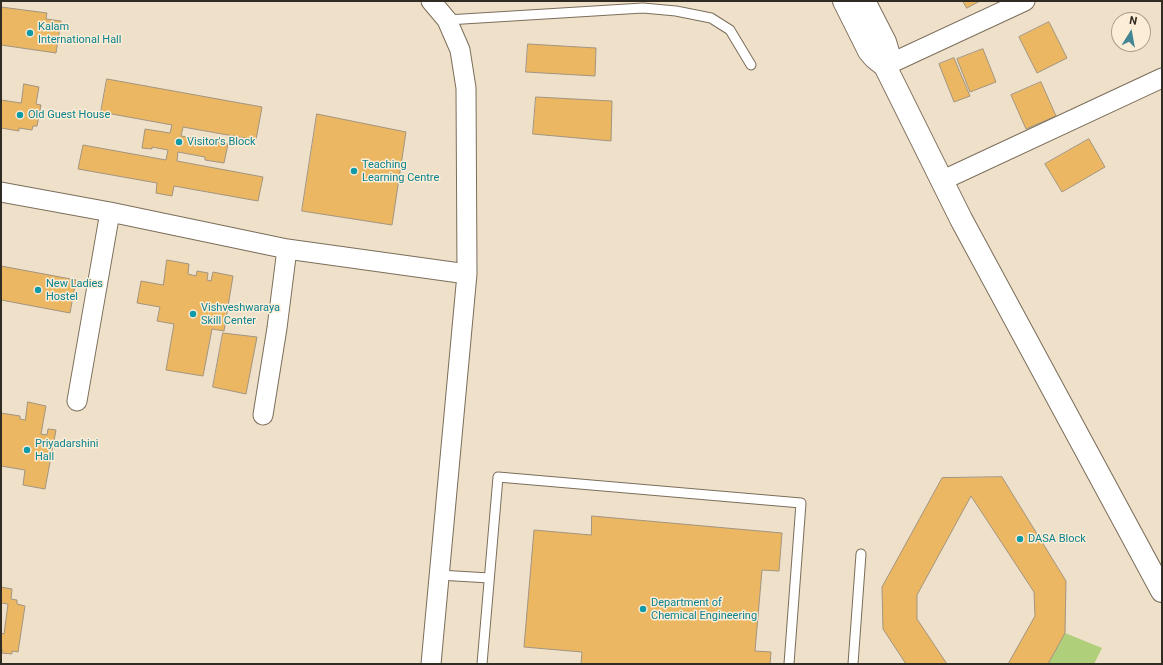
<!DOCTYPE html>
<html>
<head>
<meta charset="utf-8">
<style>
  body { margin:0 }
  #map { position:relative; width:1163px; height:665px; overflow:hidden; background:#efe0ca; font-family:Roboto,sans-serif }
  canvas { display:block }
  .frame { position:absolute; inset:0; border:2px solid #312c23; pointer-events:none }
  .north { position:absolute; left:1111px; top:12px; width:40px; height:40px; box-sizing:border-box; background:#fcedd7; border:1px solid #aba08f; border-radius:50%; rotate:11deg; font-size:11px; font-weight:700; line-height:16px; text-align:center; color:#312c23 }
  .north::after { content:''; display:block; margin:auto; width:14px; height:18px; background:#418692; clip-path:polygon(50% 0,100% 100%,50% 72%,0 100%) }
</style>
</head>
<body>
<div id="map">
<canvas width="1163" height="665"></canvas>
<div class="frame"></div>
<div class="north">N</div>
</div>
<script>
const ctx = document.querySelector('canvas').getContext('2d');
ctx.lineJoin = 'round';
function fill(path, color) {
  ctx.fillStyle = color;
  ctx.fill(path, 'evenodd');
}
function trace(path, color, width, dash) {
  ctx.strokeStyle = color;
  ctx.lineWidth = width;
  ctx.lineCap = dash ? 'butt' : 'round';
  ctx.setLineDash(dash || []);
  ctx.stroke(path);
}
function write(font, color, halo, rows, align = 'center') {
  ctx.font = font + ' Roboto,sans-serif';
  ctx.lineWidth = 3;
  ctx.setLineDash([]);
  ctx.textBaseline = 'middle';
  ctx.strokeStyle = halo;
  ctx.fillStyle = color;
  for (const [text, x, y, turn = 0] of rows) {
    ctx.save();
    ctx.translate(x, y);
    ctx.rotate((+turn || 0) * Math.PI / 180);
    ctx.textAlign = isNaN(turn) ? turn : align;
    if (halo) ctx.strokeText(text, 0, 0);
    ctx.fillText(text, 0, 0);
    ctx.restore();
  }
}
const green = new Path2D(`
  M1065,633L1102,648L1094,664H1048Z`);
const building = new Path2D(`
  M963,1H980L967,8Z
  M1,7L47,13L46,19L61,21L56,53L1,45Z
  M1049,22L1067,58L1037,73L1019,37Z
  M528,44L596,48L595,76L526,72Z
  M983,49L996,82L970,92L957,59Z
  M954,58L970,96L954,102L939,64Z
  M107,79L262,107L256,140L183,127L181,136L228,144L224,163L205,160V157L178,152L177,161L263,177L258,201L174,186L172,196L156,193L157,183L78,169L83,145L166,160L168,150L152,147V149L142,148L145,129L170,133L172,125L101,112Z
  M1041,82L1056,116L1026,129L1011,95Z
  M24,84L39,87L36,104L41,105L37,126H33L32,130L19,128V131L1,128V100L21,103Z
  M536,97L612,101L611,141L533,134Z
  M317,114L406,132L392,225L302,211Z
  M1089,139L1105,167L1062,192L1045,164Z
  M167,260L189,264L188,274L196,276L197,271L208,273L207,280L211,281L213,272L233,276L224,331L212,329L203,376L166,370L174,324L157,321L160,307L137,303L141,281L163,285Z
  M1,266L76,280L70,313L1,300Z
  M223,333L257,337L246,394L213,387Z
  M28,402L46,406L41,434L47,435L48,429L56,430L45,489L23,485L25,470L1,466V413L20,416V419L25,420Z
  M1002,477L1066,581L1065,633L1048,664H1008L1035,616L1034,592L971,496L917,595V619L947,664H906L883,629L882,587L942,478Z
  M592,516L782,533L779,571L762,570L755,651L771,652L770,664H581L582,652L524,647L534,530L591,535Z
  M1,587L12,589L11,599L17,600V604L25,606L18,652L12,651V654L2,653V649H1V633L4,634L8,604L1,603Z`);
const service = new Path2D(`
  M447,20L643,8L676,11L711,18L730,30L751,65
  M439,575L489,578
  M482,664L498,477L801,503L789,664
  M853,664L861,554`);
const minor = new Path2D(`
  M431,1L447,20L460,50L466,88L467,274L431,664
  M885,66L1025,1
  M941,181L1162,78
  M1,192L110,212L287,249L467,274
  M77,401L110,212
  M263,415L277,328L287,249`);
const tertiary = new Path2D(`
  M844,1L869,51L875,58L885,66L961,219L1162,591
  M864,1L885,42L888,52L885,66`);
const markers = [
  [30,33,4,"#0f9aa8"],
  [20,115,4,"#0f9aa8"],
  [179,142,4,"#0f9aa8"],
  [354,171,4,"#0f9aa8"],
  [38,290,4,"#0f9aa8"],
  [193,314,4,"#0f9aa8"],
  [27,450,4,"#0f9aa8"],
  [1020,539,4,"#0f9aa8"],
  [643,609,4,"#0f9aa8"]
];
const cultureNames = [
  ["Kalam",38,27],
  ["International Hall",38,40],
  ["Old Guest House",28,115],
  ["Visitor's Block",187,142],
  ["Teaching",362,165],
  ["Learning Centre",362,178],
  ["New Ladies",46,284],
  ["Hostel",46,297],
  ["Vishveshwaraya",201,308],
  ["Skill Center",201,321],
  ["Priyadarshini",35,444],
  ["Hall",35,457],
  ["DASA Block",1028,539],
  ["Department of",651,603],
  ["Chemical Engineering",651,616]
];
fill(green, '#afcf7a');
fill(building, '#ebb762');
trace(building, '#a2947f', 1);
trace(service, '#7b6e5a', 11);
trace(minor, '#7b6e5a', 21);
trace(tertiary, '#7b6e5a', 24);
trace(service, '#fff', 9);
trace(minor, '#fff', 19);
trace(tertiary, '#fff', 22);
for (const [x, y, r, color] of markers) {
  const dot = new Path2D();
  dot.arc(x, y, r, 0, 2 * Math.PI);
  ctx.fillStyle = color;
  ctx.fill(dot);
  trace(dot, '#fcedd7', 1.5);
}
write('11px', '#0d838f', '#fcedd7', cultureNames, 'left');
</script>
</body>
</html>
